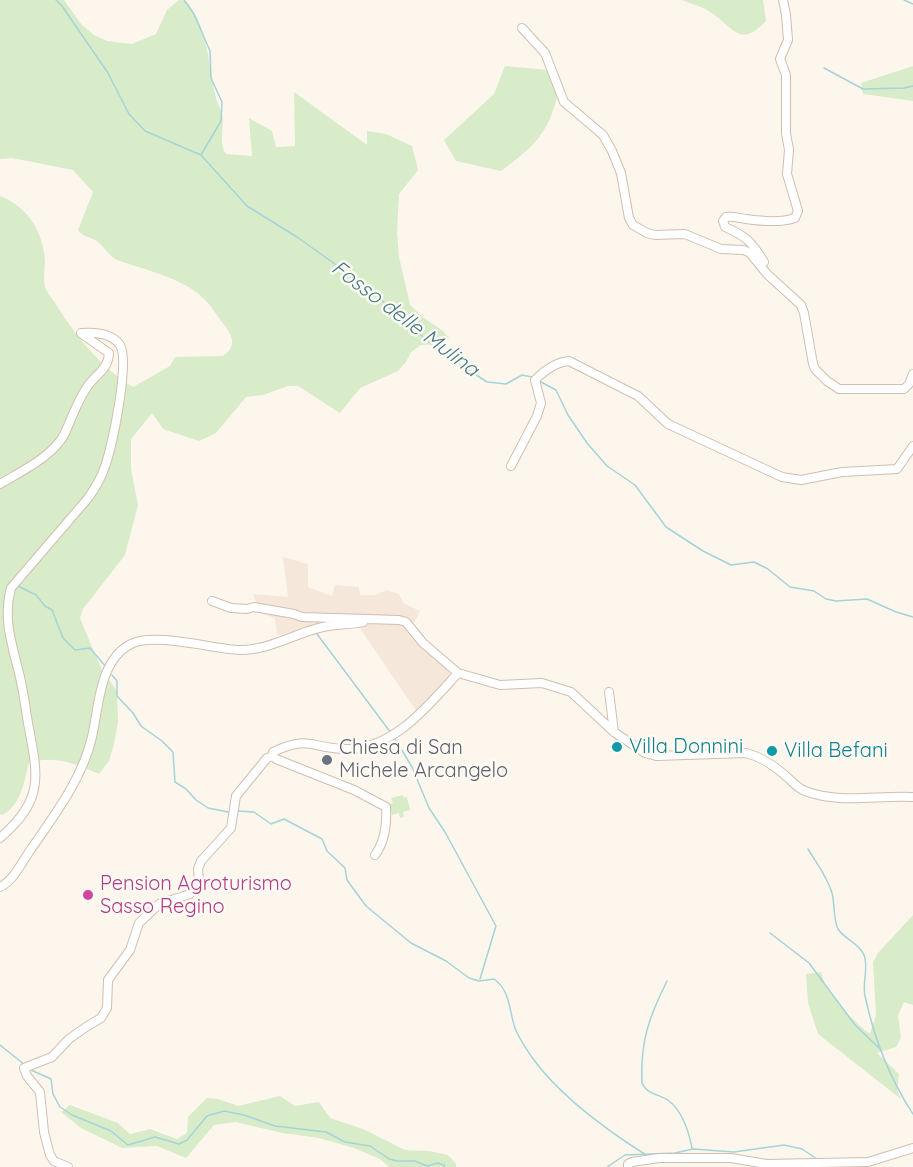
<!DOCTYPE html>
<html>
<head>
<meta charset="utf-8">
<style>
  body { margin:0 }
  canvas { display:block; background:#fdf6ec }
</style>
</head>
<body>
<canvas width="913" height="1167"></canvas>
<script>
const ctx = document.querySelector('canvas').getContext('2d');
ctx.lineJoin = 'round';
function fill(path, color) {
  ctx.fillStyle = color;
  ctx.fill(path, 'evenodd');
}
function trace(path, color, width, dash) {
  ctx.strokeStyle = color;
  ctx.lineWidth = width;
  ctx.lineCap = dash ? 'butt' : 'round';
  ctx.setLineDash(dash || []);
  ctx.stroke(path);
}
function write(font, color, halo, rows, align = 'center') {
  ctx.font = font + ' Quicksand,sans-serif';
  ctx.lineWidth = 5;
  ctx.setLineDash([]);
  ctx.textBaseline = 'middle';
  ctx.strokeStyle = halo;
  ctx.fillStyle = color;
  for (const [text, x, y, turn = 0] of rows) {
    ctx.save();
    ctx.translate(x, y);
    ctx.rotate((+turn || 0) * Math.PI / 180);
    ctx.textAlign = isNaN(turn) ? turn : align;
    if (halo) ctx.strokeText(text, 0, 0);
    ctx.fillText(text, 0, 0);
    ctx.restore();
  }
}
const residential = new Path2D(`
  M283,557L308,564V587L332,596L335,585L359,587L360,595H375L387,590L399,594L403,603L420,611L410,631L452,676L417,712L355,621L277,635L275,618L260,613L253,594L288,597Z`);
const green = new Path2D(`
  M0,0H64L82,25L94,35L107,41L132,44L156,34L167,10L179,0L186,1C210,29 207,66 217,101C218,105 221,109 222,114C225,127 218,142 226,154L252,156L249,118L272,131L276,147L295,146L294,92L367,145V131L386,134L412,146L418,170L399,194L397,233L399,257L410,305L424,318L443,331L449,338L443,344L421,345L411,352L406,362L398,371L360,388L340,413L298,386H288L263,395L246,397L216,433L199,441L163,429L152,413L131,439V469L138,505L125,555L83,609L80,618L89,640L102,670L117,691L118,722L114,744L109,761L99,774C73,763 57,756 29,762C24,781 22,805 2,815L0,814V196C27,206 43,231 45,260C45,268 43,279 45,287C47,293 52,298 55,303C75,335 100,367 133,387L170,366L175,357L223,356C237,346 233,337 225,326C217,316 211,305 202,297C182,278 143,269 117,260C108,256 103,243 93,239C85,235 85,238 78,230L93,192L73,170L12,158L0,159Z
  M682,0H763L766,21C741,48 734,29 712,13C704,7 691,4 682,0Z
  M505,66L549,70L558,94C548,135 533,147 501,171L456,161L444,140L494,94Z
  M913,66V101L863,94L861,83Z
  M403,795L404,798L407,797L410,810L403,812L404,817L400,818L399,813L392,815L389,804L393,803L391,798Z
  M913,915V1005L904,1002L898,1015L901,1038L896,1047L877,1053L899,1074L897,1090L901,1099L818,1034L808,1003L806,974L821,972C825,993 854,1022 870,1034L876,1015L873,962L878,953Z
  M280,1096L295,1106L319,1102L330,1118L363,1129L405,1150L429,1151L448,1155L456,1164V1167H389L380,1159L354,1148L319,1138L282,1133L236,1122L214,1125L186,1158L157,1146L122,1148L81,1128L61,1112L70,1105L118,1123L130,1134L150,1129L177,1139L187,1133L188,1117L207,1098L218,1099L238,1106Z`);
const stream = new Path2D(`
  M56,0L62,6L108,73L129,114L145,131L201,155L247,206L297,237L370,289L409,326L447,356L487,382L506,384L522,375L532,377
  M184,0L194,14L210,51L211,78L222,102L221,121L201,155
  M904,0L913,4
  M824,68L863,89L904,88L913,86
  M539,381L556,390L568,415L587,443L607,466L635,485L666,527L703,551L731,565L754,562L768,569L790,587L814,591L826,599L836,601L867,599L896,612L913,617
  M18,586L36,595L45,606L52,610L63,638L75,650L90,648L106,667
  M317,634L391,733
  M112,675L117,681V696L133,713L141,726L162,741L173,752L175,782L186,789L196,800L208,808L228,812
  M394,737L412,767L429,808L445,832L496,926L480,979
  M237,811L254,812L271,824L284,819L322,839L327,851L345,868L347,880L366,906L411,943L446,961L469,978L479,981L494,979C510,990 509,1010 515,1028C518,1037 526,1048 531,1056C559,1096 605,1129 646,1155
  M808,849C817,864 827,876 832,893C835,904 833,919 838,929C844,939 859,943 864,955C869,967 862,983 865,996C874,1038 890,1079 913,1114
  M770,933L809,963L855,1025L880,1049
  M667,981C649,1017 640,1042 642,1083C647,1095 660,1094 669,1101C682,1111 689,1133 692,1148
  M0,1045L25,1065
  M31,1070L51,1079L53,1094L60,1107L72,1115L111,1131L128,1145L155,1137L179,1144L187,1140L207,1116L224,1111L244,1115L275,1126L326,1132L345,1142L370,1146L389,1159L397,1161H415L427,1166L438,1163L444,1165L445,1167
  M607,1167L625,1155L675,1153L693,1149L734,1152L784,1145L802,1149L817,1159`);
const minor = new Path2D(`
  M522,28L545,53L564,102L603,135L612,151L621,173L629,218L633,225L647,233L655,235L685,234L721,249L744,250L750,253L767,274L801,305L804,313L813,364L815,369L827,381L839,389H904L909,384L913,374
  M764,262C752,242 746,236 725,227L723,221L726,217C733,216 739,218 746,219C760,221 781,223 795,218L798,211L787,174L789,150L786,133V75L780,59L788,40L786,15L783,0
  M511,466L537,416L541,403L535,380C544,371 557,362 569,361L638,396L668,424L782,477L801,480L842,472L897,469L913,446
  M0,484C20,472 54,456 65,433C72,417 77,402 87,387C95,375 109,369 109,353L82,334
  M212,601L231,608L247,609L254,607L294,614L302,617L399,620L406,622L423,643L458,673L500,685L542,683L571,692L614,732L645,753L656,756L746,753C762,757 775,766 787,777C793,782 797,788 805,791C839,804 877,795 913,797
  M609,692L614,732
  M273,756L276,759L354,790L386,807C387,822 385,842 375,855
  M0,838C45,799 38,776 28,723C25,705 23,687 18,669C11,641 3,617 11,588L89,497C95,488 101,479 104,469C112,449 130,362 120,345C112,333 94,332 81,333
  M0,887C13,881 21,864 29,852C53,817 82,780 92,737C99,707 99,660 131,644C153,632 214,649 239,650C268,651 295,633 323,627C336,624 350,625 363,622
  M68,1167L54,1161L50,1155L44,1132L40,1092L27,1076L24,1068L52,1057L69,1039L86,1027L101,1018L107,1008L108,980L130,950L139,923L159,904L190,894L195,888L199,881L198,869L201,861L231,828L236,796L267,758L273,756V752C308,735 311,748 345,749C392,751 429,705 458,673
  M628,1167V1164L632,1162L659,1158H731L766,1164L868,1162L913,1148`);
const markers = [
  [617,747,6,"#0f9aa8"],
  [772,751,6,"#0f9aa8"],
  [327,760,6,"#6b7280"],
  [88,895,6,"#d1479c"]
];
const cultureNames = [
  ["Villa Donnini",629,747],
  ["Villa Befani",784,751]
];
const worshipNames = [
  ["Chiesa di San",339,748],
  ["Michele Arcangelo",339,771]
];
const hotelNames = [
  ["Pension Agroturismo",100,884],
  ["Sasso Regino",100,907]
];
const waterNames = [
  ["Fosso delle Mulina",405,319,37]
];
fill(residential, '#f5e8da');
fill(green, '#d8ecc9');
trace(stream, '#a5d3da', 1.5);
trace(minor, '#d1beb0', 10);
trace(minor, '#fff', 8);
for (const [x, y, r, color] of markers) {
  const dot = new Path2D();
  dot.arc(x, y, r, 0, 2 * Math.PI);
  ctx.fillStyle = color;
  ctx.fill(dot);
  trace(dot, '#fffaf3', 2);
}
write('20px', '#0d838f', '#fffaf3', cultureNames, 'left');
write('20px', '#5b616d', '#fffaf3', worshipNames, 'left');
write('20px', '#b23c85', '#fffaf3', hotelNames, 'left');
write('italic 21px', '#437c86', '#fffaf3', waterNames);
</script>
</body>
</html>
